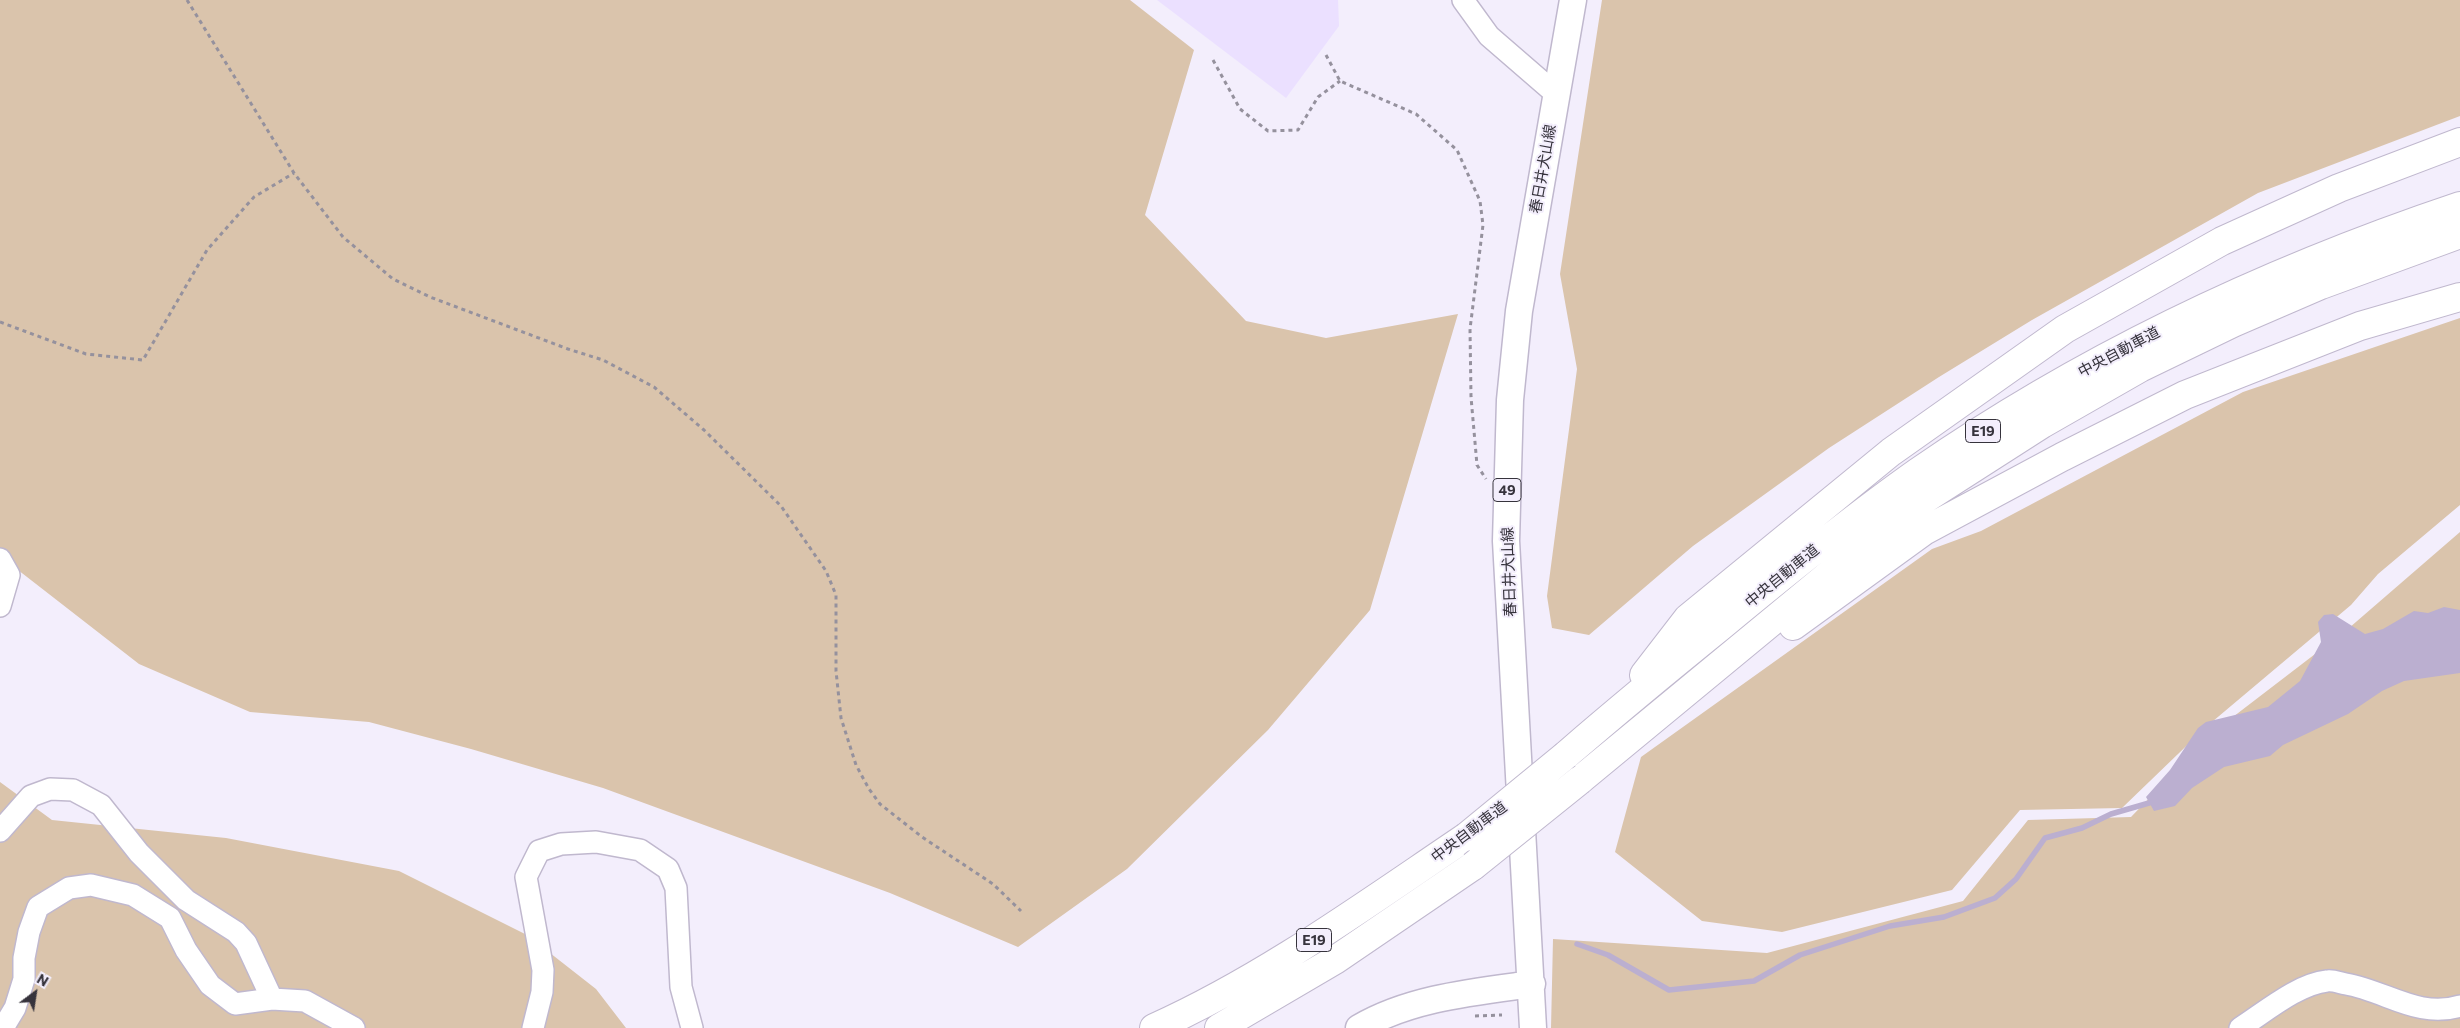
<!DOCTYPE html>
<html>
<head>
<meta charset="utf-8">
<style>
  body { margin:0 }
  #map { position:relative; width:2460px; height:1028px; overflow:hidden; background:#f3eefc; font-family:Commissioner,sans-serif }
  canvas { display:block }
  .north { position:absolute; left:10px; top:968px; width:50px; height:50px; -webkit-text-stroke:4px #f3eefc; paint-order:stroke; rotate:31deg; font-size:14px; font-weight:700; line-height:20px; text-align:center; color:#36333c }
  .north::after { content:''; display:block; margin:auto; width:18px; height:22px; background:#36333c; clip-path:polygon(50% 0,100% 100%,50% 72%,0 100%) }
</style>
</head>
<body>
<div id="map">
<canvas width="2460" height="1028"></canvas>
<div class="north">N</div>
</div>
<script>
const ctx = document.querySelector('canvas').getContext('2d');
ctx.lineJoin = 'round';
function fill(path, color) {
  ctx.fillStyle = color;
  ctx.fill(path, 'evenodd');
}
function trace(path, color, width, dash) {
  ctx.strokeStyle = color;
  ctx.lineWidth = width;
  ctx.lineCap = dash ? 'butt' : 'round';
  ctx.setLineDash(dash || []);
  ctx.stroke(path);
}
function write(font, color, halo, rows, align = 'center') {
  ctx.font = font + ' Commissioner,"Noto Sans JP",sans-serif';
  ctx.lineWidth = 4;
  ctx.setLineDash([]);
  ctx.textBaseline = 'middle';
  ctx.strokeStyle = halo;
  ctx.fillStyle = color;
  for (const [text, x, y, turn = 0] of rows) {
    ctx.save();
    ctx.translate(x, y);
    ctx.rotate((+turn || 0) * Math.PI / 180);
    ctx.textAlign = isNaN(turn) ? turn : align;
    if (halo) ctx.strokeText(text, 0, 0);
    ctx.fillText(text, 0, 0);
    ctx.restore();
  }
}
const built = new Path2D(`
  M1157,0H1338L1339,26L1286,98Z`);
const green = new Path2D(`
  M0,0H1130L1194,50L1145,215L1246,321L1326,338L1458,314L1370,610L1268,730L1127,869L1018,947L890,893L603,788L471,749L369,722L250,712L139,664L0,556Z
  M1602,0H2460V116L2258,193L2032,320L1939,377L1829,448L1693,546L1589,635L1552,628L1547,596L1577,369L1560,274Z
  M2460,318V505L2378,574L2351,605L2206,727L2122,808L2020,810L1952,890L1782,932L1702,921L1615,852L1641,757L1932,549L1981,531L2243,392Z
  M2460,532V1028H1551L1553,939L1767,953L1963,901L2028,820L2131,817L2212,733L2349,628Z
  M0,782L52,820L226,838L399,871L527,935L596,989L626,1028H0Z`);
const water = new Path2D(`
  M2444,607L2460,610V673L2404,681L2382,691L2348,714L2283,745L2270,756L2224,767L2192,788L2175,806L2154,811L2146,797L2170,770L2198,728L2206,722L2268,707L2300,681L2321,642L2318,622L2324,615L2333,614L2365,634L2383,629L2414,611L2428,613Z`);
const stream = new Path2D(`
  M1577,944L1608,955L1669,990L1754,981L1800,955L1890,926L1944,917L1995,898L2016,879L2045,838L2082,828L2111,814L2149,803`);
const path = new Path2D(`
  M187,0L294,173L343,237L393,279L430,297L568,349L603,360L654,387L704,430L781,506L826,571L836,595V671L841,718L856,765L869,789L880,804L922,837L993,884L1021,911
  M1326,55L1340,81L1416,114L1457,150L1480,201L1483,225L1470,329L1471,397L1477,465L1486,479
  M1213,60L1240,109L1268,131L1298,130L1318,97L1340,81
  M0,322L86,354L143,360L207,250L254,197L294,173
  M1475,1016L1502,1015`);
const minor = new Path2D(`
  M1463,0L1489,36L1556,94
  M0,559L9,575L0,606
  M0,831L31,796L50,789L73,790L101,805L139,853L186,900L236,932L246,943L272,999
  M3,1028L15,1008L24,979V958L29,932L38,907L69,888L91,885L133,895L170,918L186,950L210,985L235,1004L272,999L305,1001L354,1028
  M533,1028L542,992L543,970L526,877L539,851L561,844L596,842L640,850L668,869L676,888L681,987L692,1028
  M2240,1028C2265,1012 2298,984 2327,981C2333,980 2340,983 2346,984C2386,991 2419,1019 2460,1006`);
const major = new Path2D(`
  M1359,1028C1410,998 1474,992 1532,984
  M1533,1028L1506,541L1510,400L1519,311L1573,0`);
const highway = new Path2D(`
  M1793,626L1924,531L2062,457L2185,395L2360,326L2460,297
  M1644,675L1688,618L1891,452L2065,329L2222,241L2339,188L2460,142
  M1566,755C1617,711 1669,668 1721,626C1785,573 1850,520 1918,472C2084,357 2269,270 2460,206
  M1580,780L1838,567L1925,499L2042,424L2140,368L2233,323L2321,285L2460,234
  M1154,1028C1265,978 1365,905 1466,837
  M1219,1028L1335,960L1473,866`);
const highwayBridge = new Path2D(`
  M1466,837L1566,755
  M1473,866L1580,780`);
const shields = [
  [1983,431,35],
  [1507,490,28],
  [1314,940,35]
];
const shieldNames = [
  ["E19",1983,431],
  ["49",1507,490],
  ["E19",1314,940]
];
const streetNames = [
  ["春日井犬山線",1543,169,-80],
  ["中央自動車道",2119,352,-28],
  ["春日井犬山線",1509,572,-92],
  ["中央自動車道",1782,576,-39],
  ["中央自動車道",1469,832,-37]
];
fill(built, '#ebe0ff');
fill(green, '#dac4ac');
fill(water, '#bbafd0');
trace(stream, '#bbafd0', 5.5);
trace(minor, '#c0b8ce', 24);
trace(major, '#c0b8ce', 29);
trace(highway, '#c0b8ce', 30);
trace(path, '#95919d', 3, [4, 4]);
trace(minor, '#fff', 21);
trace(major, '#fff', 26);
trace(highway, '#fff', 28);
trace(highwayBridge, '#c0b8ce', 30, []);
trace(highwayBridge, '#fff', 28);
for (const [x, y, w] of shields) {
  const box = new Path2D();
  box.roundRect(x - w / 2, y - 11.5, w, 23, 4);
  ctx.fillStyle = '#f3eefc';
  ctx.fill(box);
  trace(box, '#36333c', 1);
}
write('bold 14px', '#36333c', null, shieldNames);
write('15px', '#36333c', '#f3eefc', streetNames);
</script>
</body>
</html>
